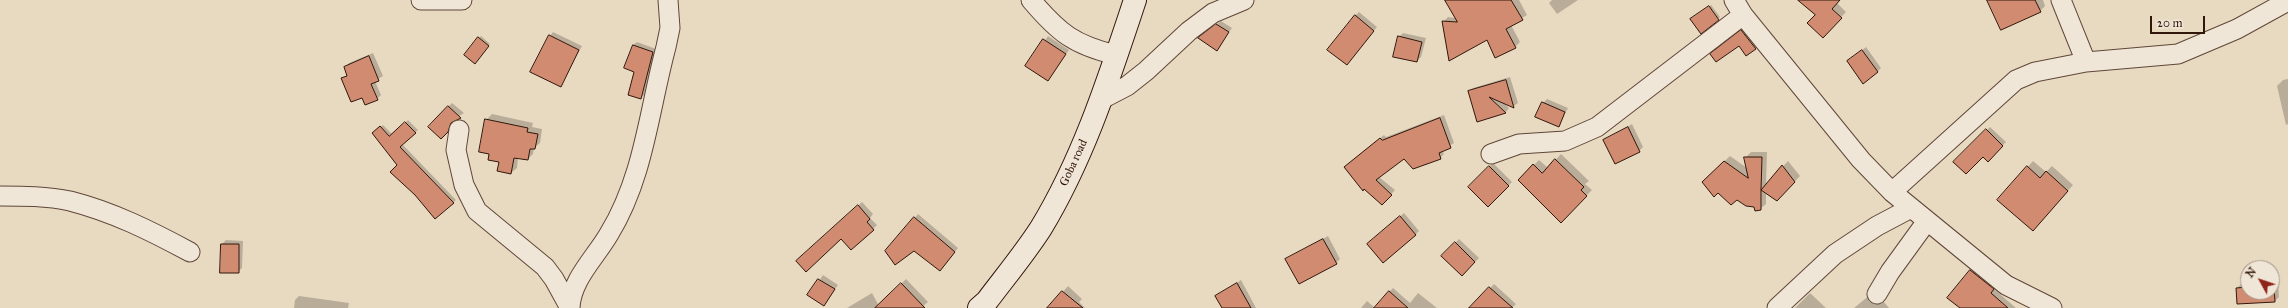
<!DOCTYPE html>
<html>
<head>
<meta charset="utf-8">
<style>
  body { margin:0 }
  #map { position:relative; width:2288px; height:308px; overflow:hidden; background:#e8d9c1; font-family:"IM FELL Great Primer",serif }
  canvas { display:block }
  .north { position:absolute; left:2240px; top:260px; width:40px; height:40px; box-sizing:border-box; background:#f0e6d7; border:1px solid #a49385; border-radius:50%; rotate:310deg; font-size:11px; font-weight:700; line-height:16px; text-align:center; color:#31160a }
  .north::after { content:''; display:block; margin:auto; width:14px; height:18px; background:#8f2418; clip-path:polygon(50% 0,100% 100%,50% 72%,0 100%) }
  .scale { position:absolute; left:2150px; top:16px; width:55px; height:18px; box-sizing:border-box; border:2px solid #31160a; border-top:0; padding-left:5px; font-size:12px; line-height:14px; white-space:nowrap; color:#31160a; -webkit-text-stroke:3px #f0e6d7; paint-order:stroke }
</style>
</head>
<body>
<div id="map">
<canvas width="2288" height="308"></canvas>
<div class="north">N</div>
<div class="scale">20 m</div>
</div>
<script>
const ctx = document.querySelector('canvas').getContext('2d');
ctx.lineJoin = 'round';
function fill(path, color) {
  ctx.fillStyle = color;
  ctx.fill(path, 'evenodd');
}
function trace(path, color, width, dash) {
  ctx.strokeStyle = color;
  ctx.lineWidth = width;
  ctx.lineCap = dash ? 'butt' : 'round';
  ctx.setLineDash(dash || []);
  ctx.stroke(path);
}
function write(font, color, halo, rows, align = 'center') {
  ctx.font = font + ' "IM FELL Great Primer",serif';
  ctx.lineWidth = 3;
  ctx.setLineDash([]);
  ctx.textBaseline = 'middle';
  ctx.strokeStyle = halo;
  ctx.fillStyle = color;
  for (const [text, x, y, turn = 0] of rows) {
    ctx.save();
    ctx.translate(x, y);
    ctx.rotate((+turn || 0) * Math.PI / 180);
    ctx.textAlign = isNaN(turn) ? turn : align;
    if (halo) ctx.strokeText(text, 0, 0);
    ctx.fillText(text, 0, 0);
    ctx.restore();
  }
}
const shadow = new Path2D(`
  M1451,0H1519L1527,15L1511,25L1520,42L1515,47L1443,22L1448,17L1455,18Z
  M1552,0H1578L1557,14L1549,3Z
  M1800,0H1839L1837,3L1846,12L1823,36L1816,15Z
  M1988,0H2043L2045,6L2040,11Z
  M1711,5L1720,17L1701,32L1693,18Z
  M1359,12L1377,27L1350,60L1355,16Z
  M1221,21L1232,28L1217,49L1203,35Z
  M1745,28L1759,45L1756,48L1746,55L1739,45L1714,51Z
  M553,32L582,46L560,86L550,36Z
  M1403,33L1426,38L1421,57L1417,61L1399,37Z
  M481,36L490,44L477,61L479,38Z
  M1048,36L1069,50L1048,80L1027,66Z
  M637,42L656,49L644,95L640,98L633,45Z
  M1866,47L1881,68L1877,72L1852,58Z
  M373,53L383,76L375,81L381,95L377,99L362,96L342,79L348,74L345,67L349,63Z
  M1510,77L1518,103L1514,106L1502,101L1509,108L1506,112L1478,120L1469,92L1473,88Z
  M2288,79V124L2286,125L2277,86L2283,80Z
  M1547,99L1568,108L1559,126L1543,103Z
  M452,103L464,113L453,120L451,127L441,138L448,107Z
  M492,114L533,123L532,127L542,129L540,143L534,148L533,154L528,159L518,158L517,168L511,173L490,154L486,120Z
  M1444,115L1454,143L1442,150L1444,154L1440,158L1404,157L1379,177L1395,190L1386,200L1349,163L1384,135L1386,137Z
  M408,120L418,130L402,144L456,200L435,218L399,165L374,133L383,125L392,134Z
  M1632,124L1643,147L1639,151L1605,140Z
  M1990,127L2006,142L1988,160L1983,156L1955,162Z
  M1751,152H1767L1766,185L1788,161L1800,176L1777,200L1766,192V204L1760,209L1718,191L1703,182L1730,156L1747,168L1745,158Z
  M1561,154L1589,181L1585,184L1592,190L1561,222L1519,180L1539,160L1548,168Z
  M2033,161L2046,172L2052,166L2073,185L2038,225L1998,200Z
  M1493,163L1512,182L1488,206L1469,187Z
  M862,202L873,214L870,218L877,225L873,229L841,238L801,257Z
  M1404,213L1419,231L1415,235L1372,240Z
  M918,214L958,248L940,270L914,250L915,218Z
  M1328,236L1340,259L1336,263L1287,259Z
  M1459,239L1479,258L1462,275L1442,256Z
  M226,240L243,241L242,268L238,272L222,244Z
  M1974,267L1997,285L1994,289L2016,308H1960L1948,298Z
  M823,275L838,285L824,305L809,295Z
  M906,279L928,302L921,308H847L872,293L879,306Z
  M1241,280L1256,308H1223L1217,296Z
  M2278,282L2279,297L2275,301L2238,303L2237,288L2241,284H2248V292H2272V283Z
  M1494,284L1516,304L1512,308H1471Z
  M1068,286L1082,299L1079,302L1085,308H1049Z
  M1393,288L1410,303L1418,293L1437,308H1361L1367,301L1375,308Z
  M1810,293L1826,308H1795Z
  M1871,294L1883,301L1889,308H1854Z
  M299,296L349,303L348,308H294L295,300Z`);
const building = new Path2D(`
  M1445,0H1511L1523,20L1506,29L1516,48L1495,58L1487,40L1449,61L1442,21L1457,22Z
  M1798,0H1840L1832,9L1842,18L1823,38L1807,23L1815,15Z
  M1987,0H2035L2041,12L2001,30Z
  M1709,6L1719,20L1701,34L1690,19Z
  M1355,15L1374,31L1347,65L1327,50Z
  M1216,24L1229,32L1217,51L1198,38Z
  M1741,30L1756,49L1746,56L1739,46L1716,62L1710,54Z
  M549,35L579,50L561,87L530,72Z
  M1398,36L1422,42L1417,62L1393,57Z
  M478,37L489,46L475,64L464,55Z
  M1043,39L1066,54L1048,81L1025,66Z
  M633,45L653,52L641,99L628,95L634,72L624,68Z
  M1862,50L1878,72L1863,84L1847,61Z
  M369,56L379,81L371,84L378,100L365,105L362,98L351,102L341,78L347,76L344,67Z
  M1506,80L1514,108L1489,97L1506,113L1477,122L1468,91Z
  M1542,102L1565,112L1559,127L1535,117Z
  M448,106L461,118L451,123L448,132L441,139L428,127Z
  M1440,118L1451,148L1439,153L1441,159L1413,169L1404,159L1376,180L1392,195L1382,205L1364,189L1363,191L1344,167L1380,138L1382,140Z
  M485,119L528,128L527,132L538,134L535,149H530L528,160L514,158L511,174L497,171L499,162L488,160L489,154L479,152Z
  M405,122L416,133L400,147L454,203L435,219L415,195L390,172L397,165L372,133L380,126L389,136Z
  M1628,127L1640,152L1615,164L1603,140Z
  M1986,129L2003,146L1988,162L1983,157L1966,174L1953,162Z
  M1744,157H1762L1761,190L1782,165L1795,182L1777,201L1761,190V210L1755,211L1754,207L1746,206L1737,200L1731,205L1718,193L1714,197L1702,182L1724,161L1748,178Z
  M1555,159L1584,187L1581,190L1587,196L1561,223L1518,180L1533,164L1542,173Z
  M1489,166L1509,186L1488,207L1468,187Z
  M2027,166L2040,178L2046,171L2068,191L2033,231L1997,200Z
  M858,205L870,219L867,222L874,230L851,250L841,239L806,272L796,261Z
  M1400,216L1416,235L1383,263L1367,244Z
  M914,217L955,252L940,271L914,251L895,265L885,251Z
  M1323,239L1337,264L1299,284L1285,259Z
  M1455,242L1475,262L1462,276L1441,256Z
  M221,244H239V273H220Z
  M1970,270L1994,289L1991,293L2008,308H1960L1947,298Z
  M818,279L835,289L824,306L807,295Z
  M901,283L925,308H875Z
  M1237,283L1251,308H1222L1215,296Z
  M2272,286H2274L2275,302L2237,304L2236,288L2248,287V292H2272Z
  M1489,287L1513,308H1469Z
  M1062,291L1083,308H1047Z
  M1389,291L1408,308H1374Z`);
const street = new Path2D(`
  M421,0H462
  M1031,0C1059,33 1074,45 1116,55
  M1734,0L1743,15L1861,160L1892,192L2006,285L2052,308
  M2061,0L2086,62
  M1102,99L1127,86L1146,71L1189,31L1213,13L1244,0
  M459,130L456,150L464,185L477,211L545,267L554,279L570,308
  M1491,154L1519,144L1565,141L1597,127L1743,15
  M1892,192L2016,80L2035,72L2086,62L2178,54L2237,29L2288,1
  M0,196C23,196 47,196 70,201C113,212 151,231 190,252
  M1877,294L1890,272L1927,221
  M570,308C571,280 595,258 609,234C644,177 649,110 666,47L670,28L668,0
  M1777,308L1835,254L1877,226L1911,208`);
const secondary = new Path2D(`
  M979,308L987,301C1005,277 1025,253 1041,228C1084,157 1109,78 1135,0`);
const streetNames = [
  ["Goba road",1074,163,-65]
];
fill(shadow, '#0003');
fill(building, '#d18b71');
trace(building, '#31160a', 1);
trace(street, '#5f4738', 21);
trace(secondary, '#31160a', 24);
trace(street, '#f0e6d7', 19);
trace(secondary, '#f0e6d7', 22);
write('12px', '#31160a', '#f0e6d7', streetNames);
</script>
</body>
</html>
